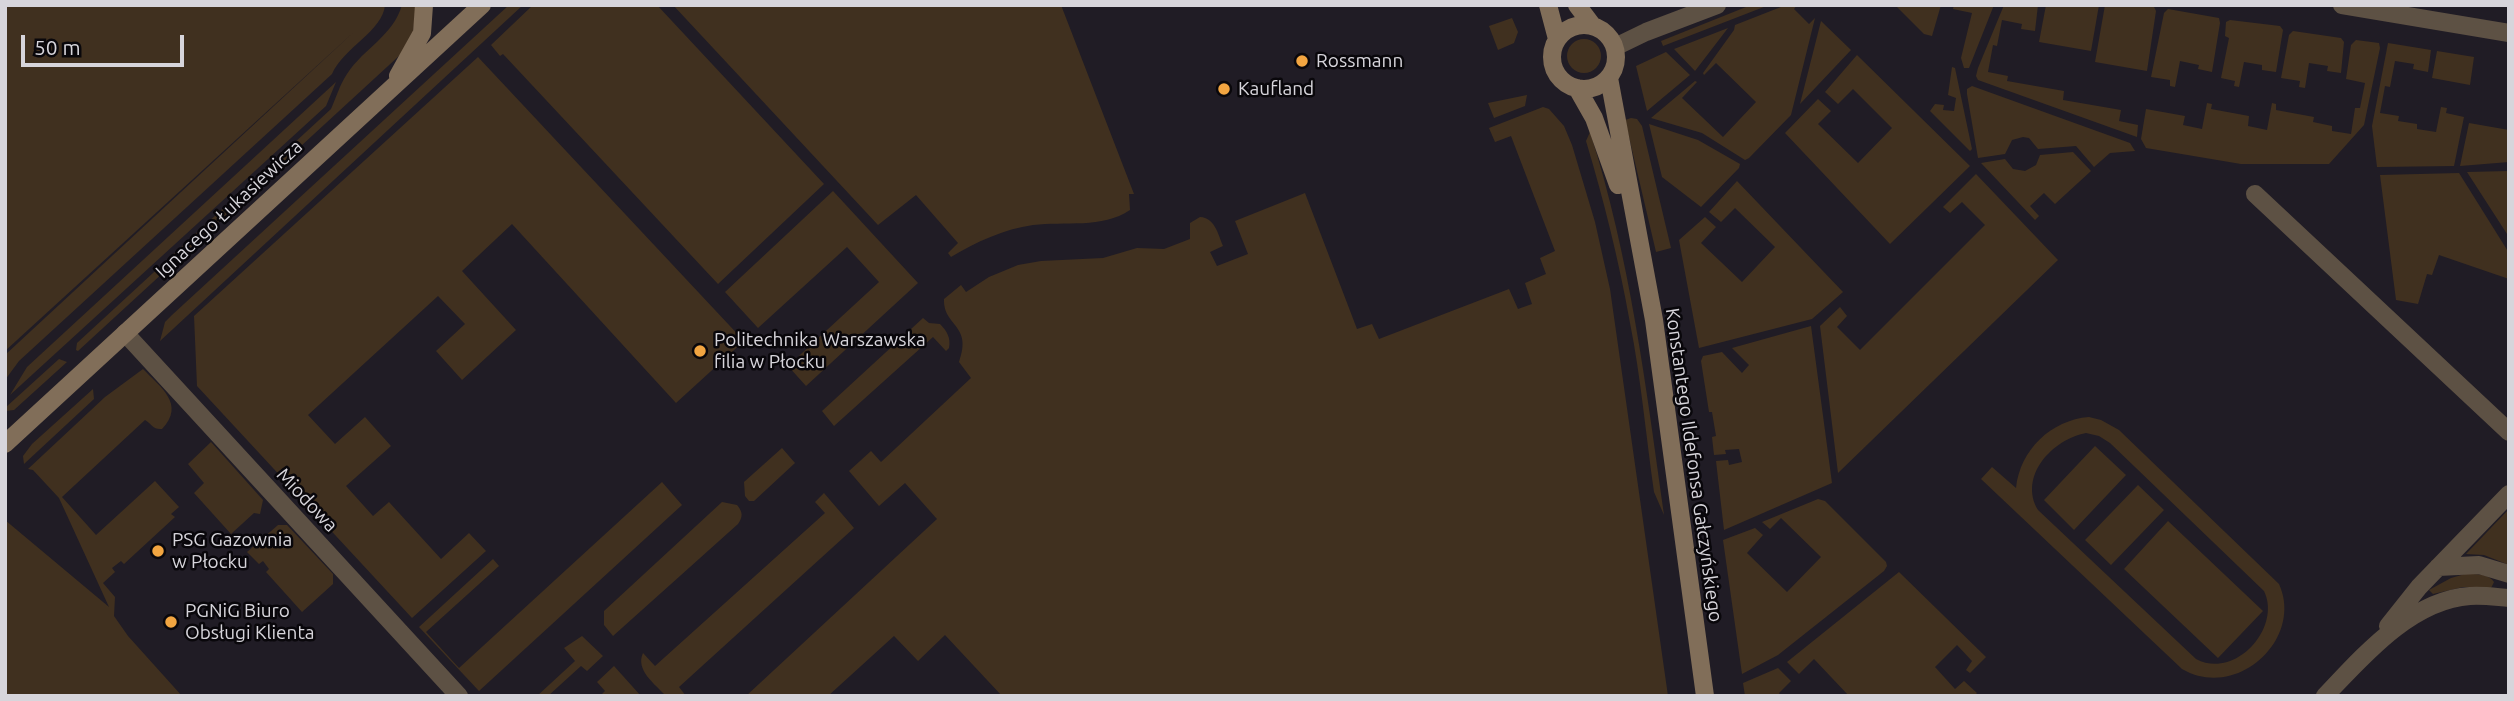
<!DOCTYPE html>
<html>
<head>
<meta charset="utf-8">
<style>
  body { margin:0 }
  #map { position:relative; width:2514px; height:701px; overflow:hidden; background:#201c25; font-family:Ubuntu,sans-serif }
  canvas { display:block }
  .frame { position:absolute; inset:0; border:7px solid #d7d5db; pointer-events:none }
  .scale { position:absolute; left:21px; top:35px; width:163px; height:32px; box-sizing:border-box; border:4px solid #d7d5db; border-top:0; padding-left:9px; font-size:21px; line-height:24px; white-space:nowrap; color:#d7d5db; -webkit-text-stroke:5px #09070b; paint-order:stroke }
</style>
</head>
<body>
<div id="map">
<canvas width="2514" height="701"></canvas>
<div class="frame"></div>
<div class="scale">50 m</div>
</div>
<script>
const ctx = document.querySelector('canvas').getContext('2d');
ctx.lineJoin = 'round';
function fill(path, color) {
  ctx.fillStyle = color;
  ctx.fill(path, 'evenodd');
}
function trace(path, color, width, dash) {
  ctx.strokeStyle = color;
  ctx.lineWidth = width;
  ctx.lineCap = dash ? 'butt' : 'round';
  ctx.setLineDash(dash || []);
  ctx.stroke(path);
}
function write(font, color, halo, rows, align = 'center') {
  ctx.font = font + ' Ubuntu,sans-serif';
  ctx.lineWidth = 5;
  ctx.setLineDash([]);
  ctx.textBaseline = 'middle';
  ctx.strokeStyle = halo;
  ctx.fillStyle = color;
  for (const [text, x, y, turn = 0] of rows) {
    ctx.save();
    ctx.translate(x, y);
    ctx.rotate((+turn || 0) * Math.PI / 180);
    ctx.textAlign = isNaN(turn) ? turn : align;
    if (halo) ctx.strokeText(text, 0, 0);
    ctx.fillText(text, 0, 0);
    ctx.restore();
  }
}
const green = new Path2D(`
  M5,5H385C383,31 343,48 332,74L19,361L5,380V355L356,30L5,351Z
  M402,5H416L413,34L400,55L78,351L76,350L77,343L331,109C336,98 340,84 347,74C364,48 393,36 402,5Z
  M509,5H523L160,341L165,322L172,315Z
  M533,5H657L824,184L718,284L503,54L500,56L491,45Z
  M673,5H1061L1134,194H1129L1130,210C1102,229 1065,221 1033,225C1004,229 976,242 951,257L948,253L958,243L916,195L878,225Z
  M1751,5H1769L1663,46L1661,41Z
  M1786,5H1797L1794,9L1809,24L1815,18L1791,115L1749,158L1745,160L1702,133L1651,118L1695,81L1697,82L1682,98L1723,137L1756,102L1716,63L1704,75L1703,73L1734,30L1735,25Z
  M1895,5H1941L1932,36L1924,34Z
  M1954,5H1994L1969,68H1964L1961,58L1972,13L1953,9Z
  M2004,5H2038L2035,31L2021,29L2022,24L2002,20L1997,46L1993,45L1988,72L2008,76L2007,81L2064,91L2063,100L2121,110L2119,121L2138,125L2137,137L1978,80L1976,76L1978,68Z
  M2046,5H2099L2091,51L2039,42Z
  M2105,5L2154,7L2156,11L2147,71L2095,62Z
  M2168,9L2219,18L2220,23L2212,72L2198,69L2199,65L2180,61L2175,87L2170,86V80L2151,77L2164,13Z
  M1512,18L1518,32L1514,43L1498,50L1489,26Z
  M2230,20L2280,26L2283,30L2276,72L2262,70V65L2244,62L2239,87L2234,86L2235,81L2221,78L2229,38L2225,36L2226,22Z
  M1821,21L1851,50L1800,104Z
  M1728,28L1695,71L1674,49Z
  M2293,31L2341,38L2344,42L2341,73L2327,71L2328,66L2309,63L2305,88L2299,87L2300,81L2281,78L2289,35Z
  M1567 56a17 17 0 1 1 34 0a17 17 0 1 1-34 0Z
  M2356,40L2379,43L2380,48L2364,125L2329,164H2241L2146,148L2141,139L2146,109L2185,116L2183,125L2202,129L2207,103L2212,104L2211,109L2249,116L2248,126L2267,130L2272,103L2276,104V110L2314,117L2313,122L2332,126V131L2351,134L2355,108H2360L2365,83L2346,79L2351,45Z
  M2388,43L2431,50L2428,72L2413,69L2414,64L2395,61L2390,87L2385,86L2380,113L2399,116L2398,121L2417,124V129L2436,132L2441,107L2447,108L2446,113L2464,117L2454,166L2377,167L2372,126Z
  M2437,51L2474,57L2470,85L2432,78Z
  M1666,52L1690,75L1647,111L1636,66Z
  M1857,55L1970,166L1890,244L1785,133L1818,99L1831,111L1818,124L1858,163L1892,128L1853,89L1838,104L1825,92Z
  M478,57L744,341L676,403L512,224L462,271L516,330L462,380L436,351L465,324L438,296L308,415L335,444L365,417L391,446L346,486L373,516L389,502L441,559L469,533L486,551L412,618L197,386L194,316Z
  M1952,67L1955,68L1972,149L1970,151L1930,111L1935,104L1944,105L1943,110L1954,111L1956,98L1948,95Z
  M336,82L326,106L10,395L27,367Z
  M1972,86L2130,143L2135,151L2110,153L2094,167L2076,146L2038,149L2029,138L2023,137L2012,140L2005,154L1978,158L1967,94V89Z
  M1527,95L1525,106L1494,118L1488,103Z
  M1543,107L1549,109L1564,126L1572,145L1595,222L1610,289L1668,696H1002L945,635L918,661L894,636L828,696H746L937,519L905,483L879,506L849,471L871,451L881,462L971,378L959,362C973,324 943,327 944,299L961,285L966,292L989,277L1018,265L1041,261L1103,258L1137,248L1164,249L1190,239V223L1200,217C1215,218 1218,234 1223,246L1210,252L1217,266L1248,254L1235,221L1305,193L1357,329L1372,324L1379,339L1509,289L1518,309L1532,304L1525,283L1546,274L1540,258L1555,251L1511,136L1495,142L1489,128Z
  M1631,118L1637,119L1642,126L1671,248L1656,252L1625,120Z
  M2469,123L2509,130V162L2460,166Z
  M1649,124L1698,140L1740,164L1739,168L1701,207L1662,177Z
  M1590,132C1630,257 1646,386 1664,515L1654,492C1646,436 1641,378 1630,323C1619,261 1604,201 1586,141Z
  M2073,152L2091,171L2055,204L2044,193L2030,206L2039,216L2035,220L1981,163L2005,159L2013,169L2025,171L2036,165L2040,155Z
  M2509,171V228L2507,234L2467,172Z
  M2459,173L2509,253V279L2439,255L2432,275L2427,274L2418,304L2396,300L2380,175Z
  M1976,174L2058,260L1838,473L1820,326L1840,307L1847,316L1837,327L1860,350L1985,225L1962,202L1950,213L1943,207Z
  M1737,181L1843,292L1812,319L1699,348L1679,240L1705,217L1716,227L1701,243L1742,282L1775,247L1735,208L1721,222L1709,212Z
  M833,191L918,283L806,386L788,366L879,282L847,247L758,328L725,292Z
  M923,318L929,323L940,324C947,331 951,338 949,348L946,351L933,337L834,426L822,411Z
  M1811,326L1832,483L1724,530L1716,461L1728,460L1729,465L1742,462L1739,449L1725,450L1726,454L1714,455L1712,437L1716,436L1712,412H1709L1701,361L1703,356L1722,352L1742,373L1749,365L1732,348Z
  M59,359L67,362L14,410L5,411V408Z
  M143,369C160,387 186,404 162,429C153,430 152,424 145,420L62,497L96,535L155,481L179,507L171,514L175,517L124,564L121,561L112,568L115,572L103,583L115,597L114,616L128,636L182,696H5V520L109,607L59,498L33,470L28,469L105,397Z
  M93,389L94,399L24,464L23,456L32,444Z
  M2089,417L2101,420L2119,430L2279,584C2304,639 2237,701 2182,669L1981,479L1992,467L2016,488C2020,450 2051,420 2089,417ZM2086,433L2099,436L2110,443L2264,591C2282,628 2235,680 2196,659L2038,510C2018,476 2053,439 2086,433Z
  M211,442L263,500L260,514L254,513L231,534L194,493L204,483L188,464Z
  M2095,446L2126,475L2074,530L2044,500Z
  M782,448L795,463L754,501H749L745,496L744,482Z
  M662,482L682,505L479,691L419,627L493,559L499,566L426,632L459,668Z
  M2138,485L2164,510L2111,565L2085,540Z
  M824,493L854,528L679,687L686,696H666C655,684 635,670 643,653L655,666L825,513L815,502Z
  M1818,499L1825,501L1886,562L1887,566L1884,571L1778,655L1742,674L1723,540L1755,528L1763,535L1747,553L1787,592L1821,557L1781,518L1770,529L1762,522Z
  M722,502L737,505C743,512 743,517 738,524L613,636L604,625V611Z
  M2509,509V565L2484,555L2466,554Z
  M2168,521L2263,611L2218,658L2124,569Z
  M278,525H287L333,574V584L302,612L266,572L269,569L263,561L259,564L247,552Z
  M1899,572L1986,657L1970,673L1966,670L1972,661L1957,645L1935,667L1955,689L1964,681L1977,693L1974,696H1849L1814,659L1799,674L1787,662Z
  M2465,574C2475,574 2488,573 2494,582L2491,588L2463,587L2433,594L2429,590L2451,578Z
  M582,636L603,656L587,671L581,666L548,696H537L575,661L564,648Z
  M614,666L641,696H600L605,691L597,682Z
  M1778,668L1791,681L1779,693L1781,696H1745L1743,683Z`);
const street = new Path2D(`
  M2342,5L2509,33
  M1615,47L1646,32L1717,5
  M2255,194L2509,432
  M125,333L459,696
  M2438,567L2479,565L2509,574
  M2388,626L2419,587L2509,494
  M2325,696C2363,656 2411,600 2470,596C2483,595 2496,597 2509,598`);
const secondary = new Path2D(`
  M1548,5L1557,39
  M1577,5L1592,25
  M1552 57a32 32 0 1 1 64 0a32 32 0 1 1-64 0Z
  M398,76L422,33L424,5
  M1609,78L1654,320L1705,696
  M1577,88L1594,118L1618,185
  M5,444L482,5`);
const markers = [
  [1302,61,7,"#f2a541"],
  [1224,89,7,"#f2a541"],
  [700,351,7,"#f2a541"],
  [158,551,7,"#f2a541"],
  [171,622,7,"#f2a541"]
];
const poiNames = [
  ["Rossmann",1316,61],
  ["Kaufland",1238,89],
  ["Politechnika Warszawska",714,340],
  ["filia w Płocku",714,362],
  ["PSG Gazownia",172,540],
  ["w Płocku",172,562],
  ["PGNiG Biuro",185,611],
  ["Obsługi Klienta",185,633]
];
const streetNames = [
  ["Ignacego Łukasiewicza",229,209,-43],
  ["Konstantego Ildefonsa Gałczyńskiego",1694,465,82],
  ["Miodowa",307,500,47]
];
fill(green, '#40301f');
trace(street, '#5d5144', 18);
trace(secondary, '#816e59', 18);
for (const [x, y, r, color] of markers) {
  const dot = new Path2D();
  dot.arc(x, y, r, 0, 2 * Math.PI);
  ctx.fillStyle = color;
  ctx.fill(dot);
  trace(dot, '#09070b', 2.5);
}
write('19px', '#d7d5db', '#09070b', poiNames, 'left');
write('19px', '#d7d5db', '#09070b', streetNames);
</script>
</body>
</html>
